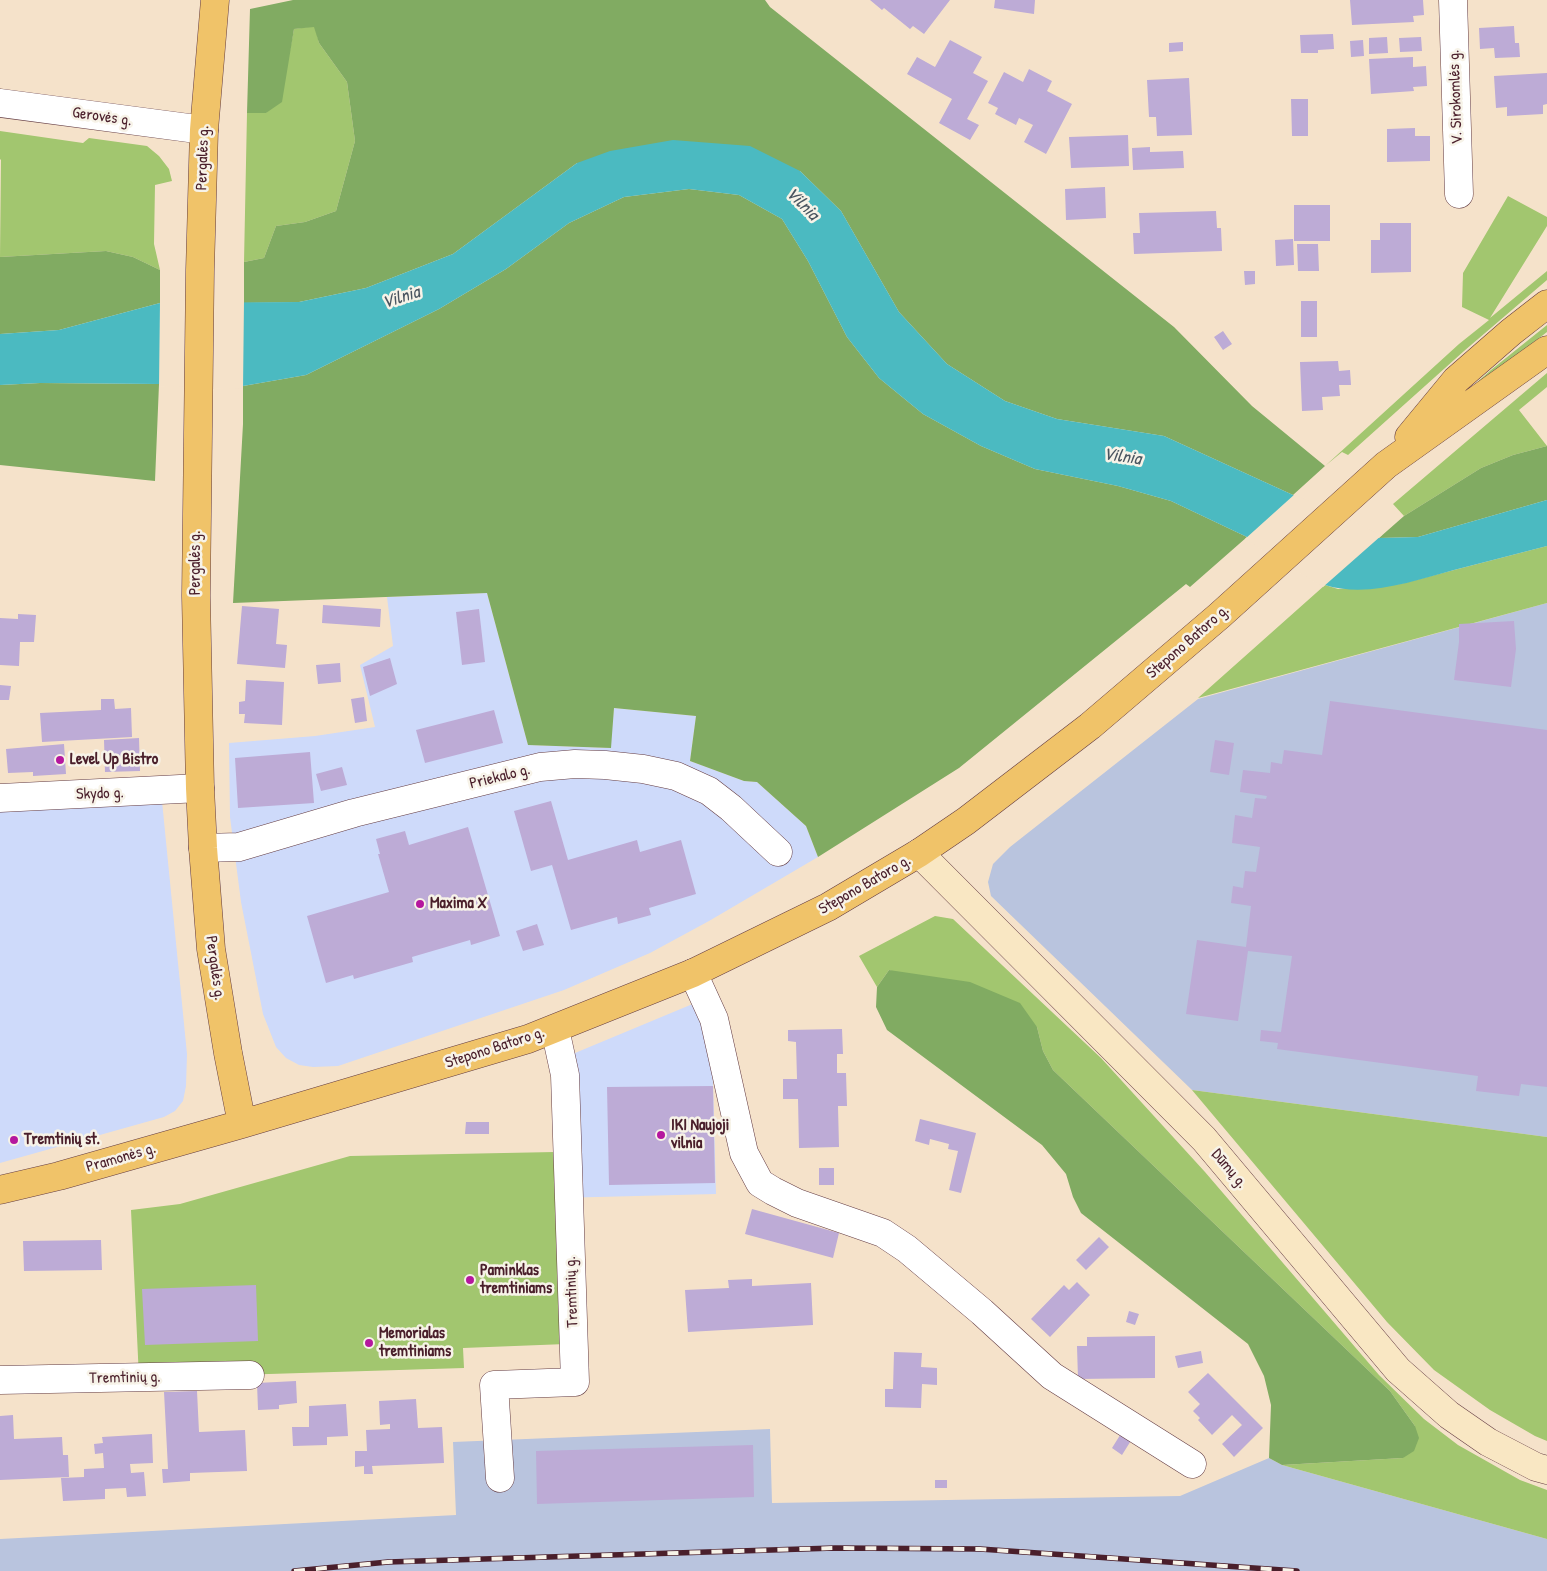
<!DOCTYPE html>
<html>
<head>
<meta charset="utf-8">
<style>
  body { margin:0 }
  canvas { display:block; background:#f5e2ca }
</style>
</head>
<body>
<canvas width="1547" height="1571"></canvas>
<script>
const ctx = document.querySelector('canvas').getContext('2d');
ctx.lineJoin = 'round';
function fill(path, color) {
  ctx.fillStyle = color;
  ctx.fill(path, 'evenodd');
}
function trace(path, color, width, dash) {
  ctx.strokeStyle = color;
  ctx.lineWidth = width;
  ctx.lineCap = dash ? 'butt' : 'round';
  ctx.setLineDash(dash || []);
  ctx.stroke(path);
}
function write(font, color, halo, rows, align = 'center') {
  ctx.font = font + ' "Patrick Hand",sans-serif';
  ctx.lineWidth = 5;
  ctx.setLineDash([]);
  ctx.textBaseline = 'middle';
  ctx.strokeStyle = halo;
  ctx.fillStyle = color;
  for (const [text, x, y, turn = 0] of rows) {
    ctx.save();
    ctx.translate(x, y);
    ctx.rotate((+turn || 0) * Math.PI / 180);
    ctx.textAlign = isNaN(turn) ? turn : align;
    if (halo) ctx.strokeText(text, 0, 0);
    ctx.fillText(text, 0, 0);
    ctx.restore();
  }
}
const built = new Path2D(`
  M487,593L528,745L610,748L614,708L696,716L690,761L744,781L757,782L806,826L818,857L709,921L650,953L564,990L338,1066L313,1067L299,1065L286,1058L276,1047L263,1014L241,902L230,817L229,743L315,736L375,727L360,665L393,646L387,597Z
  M161,791L187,1054L186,1086L183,1101L175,1111L164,1117L0,1163V798Z
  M707,998L713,1083L716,1194L558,1198L551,1063Z`);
const industrial = new Path2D(`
  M1547,603V1137L1192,1090L991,896L988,882L993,864L1010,847L1198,699Z
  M770,1429L772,1503L1180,1496L1269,1458L1282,1465L1547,1539V1571H0V1539L456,1515L453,1442Z`);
const green = new Path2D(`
  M315,26L319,43L347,82L355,141L336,211L305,222L276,226L264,258L244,262L247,113H266L290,50L294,29Z
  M0,131L83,143L89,138L147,146L159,156L169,169L172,181L155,185L154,244L160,270L133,257L106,251L0,257L1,160L0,159Z
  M1508,196L1547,217V226L1490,318L1547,271V280L1464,351L1348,455L1342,452L1325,466L1459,344L1489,320L1462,307L1463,273Z
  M1547,325V332L1436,418L1491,370Z
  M1547,373V387L1519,410L1547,446L1513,455L1481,468L1404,516L1393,504Z
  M1547,546V603L1198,698L1325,585L1338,589L1400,584Z
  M935,916L953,919L1101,1058L1205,1172L1379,1375L1424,1419L1458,1445L1520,1480L1547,1490V1539L1282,1465L1403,1458L1415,1426L1390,1391L1053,1070L1043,1051L1037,1027L889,970L877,987L859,956Z
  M1192,1090L1547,1137V1441L1535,1436L1490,1410L1434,1370L1387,1322Z
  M555,1152L566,1344L463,1348L464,1368L139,1378L131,1210L180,1204L350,1156Z`);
const forest = new Path2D(`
  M293,0H765L770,7L1174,327L1252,406L1325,466L1293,495L1164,436L1057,419L1005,401L947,364L899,312L841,211L800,171L577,163L453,254L366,288L299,302L244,303V262L264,258L276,226L305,222L336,211L355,141L347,82L319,43L314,27L294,29L282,102L266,113H247L250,9Z
  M689,189L739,195L782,219L808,261L847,337L879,378L923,414L981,446L1035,469L1118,486L1171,501L1247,537L1190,587L1186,584L959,768L818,857L806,826L757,782L744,781L690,761L696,716L614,708L611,748L528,745L487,593L233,603L243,424V386L306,375L439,309L506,269L569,223L624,197Z
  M106,251L133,257L160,270V303L59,330L0,334V257Z
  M40,383L159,384L155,481L0,465V385Z
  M1547,446V500L1418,537L1379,538L1404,516L1481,468L1513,455Z
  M889,970L970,982L1020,1003L1037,1027L1043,1051L1053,1070L1390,1391L1415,1426L1419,1438L1414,1451L1403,1458L1282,1465L1269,1458L1271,1405L1264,1376L1248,1344L1081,1213L1073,1197L1066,1174L1042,1145L887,1030L876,1007L877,987Z`);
const water = new Path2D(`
  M673,140L750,146L800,171L841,211L899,312L947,364L1005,401L1057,419L1164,436L1293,495L1379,538L1418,537L1547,500V546C1516,554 1485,562 1454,570C1413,581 1367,598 1325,585L1247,537L1171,501L1118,486L1035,469L981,446L923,414L879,378L847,337L808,261L782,219L739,195L689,189L624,197L569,223L506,269L439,309L306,375L243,386L159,384L40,383L0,385V334L59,330L160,303L299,302L366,288L453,254L577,163L610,151Z`);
const pier = new Path2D(`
  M160,301H244L243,389L159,386Z
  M1295,494L1382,535L1323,587L1245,539Z`);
const building = new Path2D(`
  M870,0H950L924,34L913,26L910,29L884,8L882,10Z
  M995,0H1035L1034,14L994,8Z
  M1350,0H1423L1424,15L1413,16L1414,22L1352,25Z
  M1514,26L1515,43H1519L1520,57L1495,58L1494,48L1480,49L1479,28Z
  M1333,34L1334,49L1318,50V53H1301L1300,35Z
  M1387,37L1388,53L1369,54V38Z
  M1421,37L1422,51L1400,52L1399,38Z
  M950,40L982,57L973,73L988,81L967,119L979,125L970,140L939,123L952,99L907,74L917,57L935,67Z
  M1363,40L1364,56L1351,57L1350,41Z
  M1183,42V51L1169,52V43Z
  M1413,57V67L1426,66L1427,86L1413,87L1414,91L1371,94L1369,59Z
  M1029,69L1052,81L1047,91L1072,104L1046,154L1024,142L1033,125L1019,118L1016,125L995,114L998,108L988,103L1004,72L1023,82Z
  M1547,73V104L1543,105V114L1507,116V107L1496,108L1494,76Z
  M1189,78L1192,135L1157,136L1156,117H1149L1147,80Z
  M1291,99H1308V136H1292Z
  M1415,128V136H1430V161L1387,162V129Z
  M1128,135L1129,166L1071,168L1069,137Z
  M1150,147V152L1183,151L1184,168L1133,170L1132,148Z
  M1105,187L1106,218L1066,220L1065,189Z
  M1294,205H1330V241H1294Z
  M1216,211L1217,228H1221L1222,251L1134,254L1133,233H1140L1139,213Z
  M1380,223H1411V272L1371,273V240H1380Z
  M1293,239L1294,265L1276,266L1275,240Z
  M1297,244H1318L1319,271H1298Z
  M1244,271H1255V284L1245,285Z
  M1301,301H1317V337H1301Z
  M1223,331L1232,344L1223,350L1214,337Z
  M1338,361L1339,371L1350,370L1351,385H1339L1340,396L1322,397L1323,410L1302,411L1300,362Z
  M323,605L381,609L380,627L322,623Z
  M242,606L279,609L276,644L287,645L285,668L237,664Z
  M479,609L485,662L462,665L456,612Z
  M18,614L36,615L34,642H20L19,666L0,665V618L18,619Z
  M1514,621L1516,649L1511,687L1454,680L1459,642V624Z
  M390,658L397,684L370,696L363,667Z
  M340,663L341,682L318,684L316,665Z
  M246,680L284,682L282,725L244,723L245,714H239V702L245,701Z
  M0,685L11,686L9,700H0Z
  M364,697L367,721L355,723L351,699Z
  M101,699H114L115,709L131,708L132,737L42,742L40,713L101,710Z
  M1330,701L1547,730V1087L1521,1084L1519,1096L1476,1091L1478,1076L1277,1049L1278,1043L1260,1041L1261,1030L1281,1032L1292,956L1248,951L1238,1021L1186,1014L1197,940L1246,947L1251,906L1231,903L1233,886L1243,888L1245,871L1256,872L1260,847L1232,843L1235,815L1252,818L1255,798L1266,799L1267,796L1240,792L1243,770L1270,773L1271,762L1282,764L1284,750L1322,755Z
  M494,710L503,743L425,763L416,730Z
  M139,738L140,771L105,772L104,740Z
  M1215,740L1234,743L1229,775L1210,772Z
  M64,744L66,774L33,776V772L8,773L6,749Z
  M310,752L314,803L238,808L235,758Z
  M342,767L347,785L321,791L316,774Z
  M551,801L568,860L637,840L640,852L681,840L696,894L649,908L651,915L618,924L617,917L571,930L552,865L531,871L514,811Z
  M468,827L500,936L471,945L470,940L412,957L413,962L354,979L353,975L326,983L307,916L389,892L378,854H380L376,839L405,831L409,845Z
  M537,924L544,945L523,951L516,931Z
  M842,1029L843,1054H837V1073H846L847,1106H838L839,1147L799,1148L798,1099H783V1079H797L796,1042L788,1041V1030Z
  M713,1086L715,1183L609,1185L607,1087Z
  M920,1119L976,1133L961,1193L949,1190L958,1151L948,1149L949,1144L930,1139L929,1145L915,1141Z
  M466,1122H489V1134H465Z
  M819,1168H834V1185H819Z
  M752,1209L839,1233L833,1258L745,1234Z
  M1099,1237L1109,1247L1086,1270L1076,1260Z
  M101,1240L102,1270L24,1271L23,1241Z
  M752,1279V1286L811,1283L813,1325L688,1332L685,1290L729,1288L728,1280Z
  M1077,1282L1090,1295L1050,1337L1031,1319L1064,1285L1069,1290Z
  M256,1285L258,1341L145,1345L142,1289Z
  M1129,1311L1139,1314L1135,1325L1126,1322Z
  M1155,1336V1378L1078,1379L1077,1346H1087V1337Z
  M1201,1351L1203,1363L1178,1368L1175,1356Z
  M894,1352L922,1353L921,1367L937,1368V1385L922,1384L921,1408L885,1407V1389H893Z
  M1208,1373L1263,1428L1234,1457L1222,1444L1242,1425L1232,1415L1212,1435L1198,1420L1200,1418L1193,1411L1200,1404L1188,1392Z
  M296,1381L297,1403L279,1405V1409L258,1410L257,1383Z
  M197,1391L199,1432L245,1430L247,1471L190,1473V1481L163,1483L162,1469H168L164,1392Z
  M416,1399L418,1428L442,1427L444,1463L372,1466L373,1474H364V1466L355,1467V1451H367L366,1430L390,1429V1424L380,1425L379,1401Z
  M346,1404L348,1436L327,1437V1445L293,1446L292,1427H309V1406Z
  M13,1415L14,1439L62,1437L63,1455H68L69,1477L0,1480V1416Z
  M1122,1432L1132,1439L1122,1455L1112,1448Z
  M152,1434L153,1463L130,1464L131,1473L144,1472L146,1496L127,1497L126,1488L105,1489V1499L63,1501L61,1478L84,1477V1469L104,1468L103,1453L95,1454L94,1444L103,1443L102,1437Z
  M753,1445L754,1497L537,1504L536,1451Z
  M935,1480H947V1488H935Z`);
const minor = new Path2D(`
  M1453,0L1459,194
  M0,103L204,130
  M0,798L200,788
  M203,848L239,847L354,813L540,767L575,764L605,765L643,769L676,776L709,791L731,808L778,852
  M693,973L714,1019L744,1153L760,1183L773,1191L797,1203L883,1233L907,1249L982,1312L1052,1376L1192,1464
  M0,1380L250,1375
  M500,1478L494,1385L575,1382L565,1075L555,1029`);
const secondary = new Path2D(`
  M919,853L1204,1139L1398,1370L1449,1415L1488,1442L1536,1467L1547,1470`);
const primary = new Path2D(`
  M215,0L204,130L200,270L196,596L200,788L203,848L211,949L228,1053L242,1124
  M1409,437L1456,380L1511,332L1547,304
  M0,1190L59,1176L242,1124L528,1039L693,973L828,907L919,853L966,821L1090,726L1219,616L1386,465L1547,350`);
const rail = new Path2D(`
  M294,1571L388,1562L835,1548L980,1549L1297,1571`);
const markers = [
  [60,760,5,"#b5179e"],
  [420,904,5,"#b5179e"],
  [661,1135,5,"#b5179e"],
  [14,1140,5,"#b5179e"],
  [470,1280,5,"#b5179e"],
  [369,1343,5,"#b5179e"]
];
const streetNames = [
  ["V. Sirokomlės g.",1456,97,-92],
  ["Gerovės g.",102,117,8],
  ["Pergalės g.",203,158,-88],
  ["Pergalės g.",196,563,-90],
  ["Stepono Batoro g.",1188,642,-41],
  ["Priekalo g.",500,777,-14],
  ["Skydo g.",100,794,-2],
  ["Stepono Batoro g.",865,885,-30],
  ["Pergalės g.",215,968,82],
  ["Stepono Batoro g.",495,1048,-18],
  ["Pramonės g.",121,1158,-16],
  ["Dūmų g.",1229,1169,50],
  ["Tremtinių g.",572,1292,-92],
  ["Tremtinių g.",125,1378,-1]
];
const poiNames = [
  ["Level Up Bistro",70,760],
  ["Maxima X",430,904],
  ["IKI Naujoji",671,1126],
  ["vilnia",671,1144],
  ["Tremtinių st.",24,1140],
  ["Paminklas",480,1271],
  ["tremtiniams",480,1289],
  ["Memorialas",379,1334],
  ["tremtiniams",379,1352]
];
const waterNames = [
  ["Vilnia",802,204,45],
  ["Vilnia",401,298,-18],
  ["Vilnia",1122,457,8]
];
fill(built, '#cedafa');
fill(industrial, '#b9c4de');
fill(green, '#a2c66f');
fill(forest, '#81ab62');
fill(water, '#4bbac1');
fill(pier, '#f5e2ca');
fill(building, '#bdabd6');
trace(minor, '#643c43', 29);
trace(secondary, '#643c43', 29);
trace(primary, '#643c43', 29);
trace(minor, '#fff', 28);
trace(secondary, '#f9e7c3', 28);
trace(primary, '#f0c369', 28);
trace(rail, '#4a1f2b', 5.5);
trace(rail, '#f7f3e8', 4, [11]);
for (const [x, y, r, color] of markers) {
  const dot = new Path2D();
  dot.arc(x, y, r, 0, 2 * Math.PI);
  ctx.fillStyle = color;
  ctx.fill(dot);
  trace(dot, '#f7f3e8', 2);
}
write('16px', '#4a1f2b', '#f7f3e8', streetNames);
write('bold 16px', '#4a1f2b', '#f7f3e8', poiNames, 'left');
write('italic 18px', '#4a5560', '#f7f3e8', waterNames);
</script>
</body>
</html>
